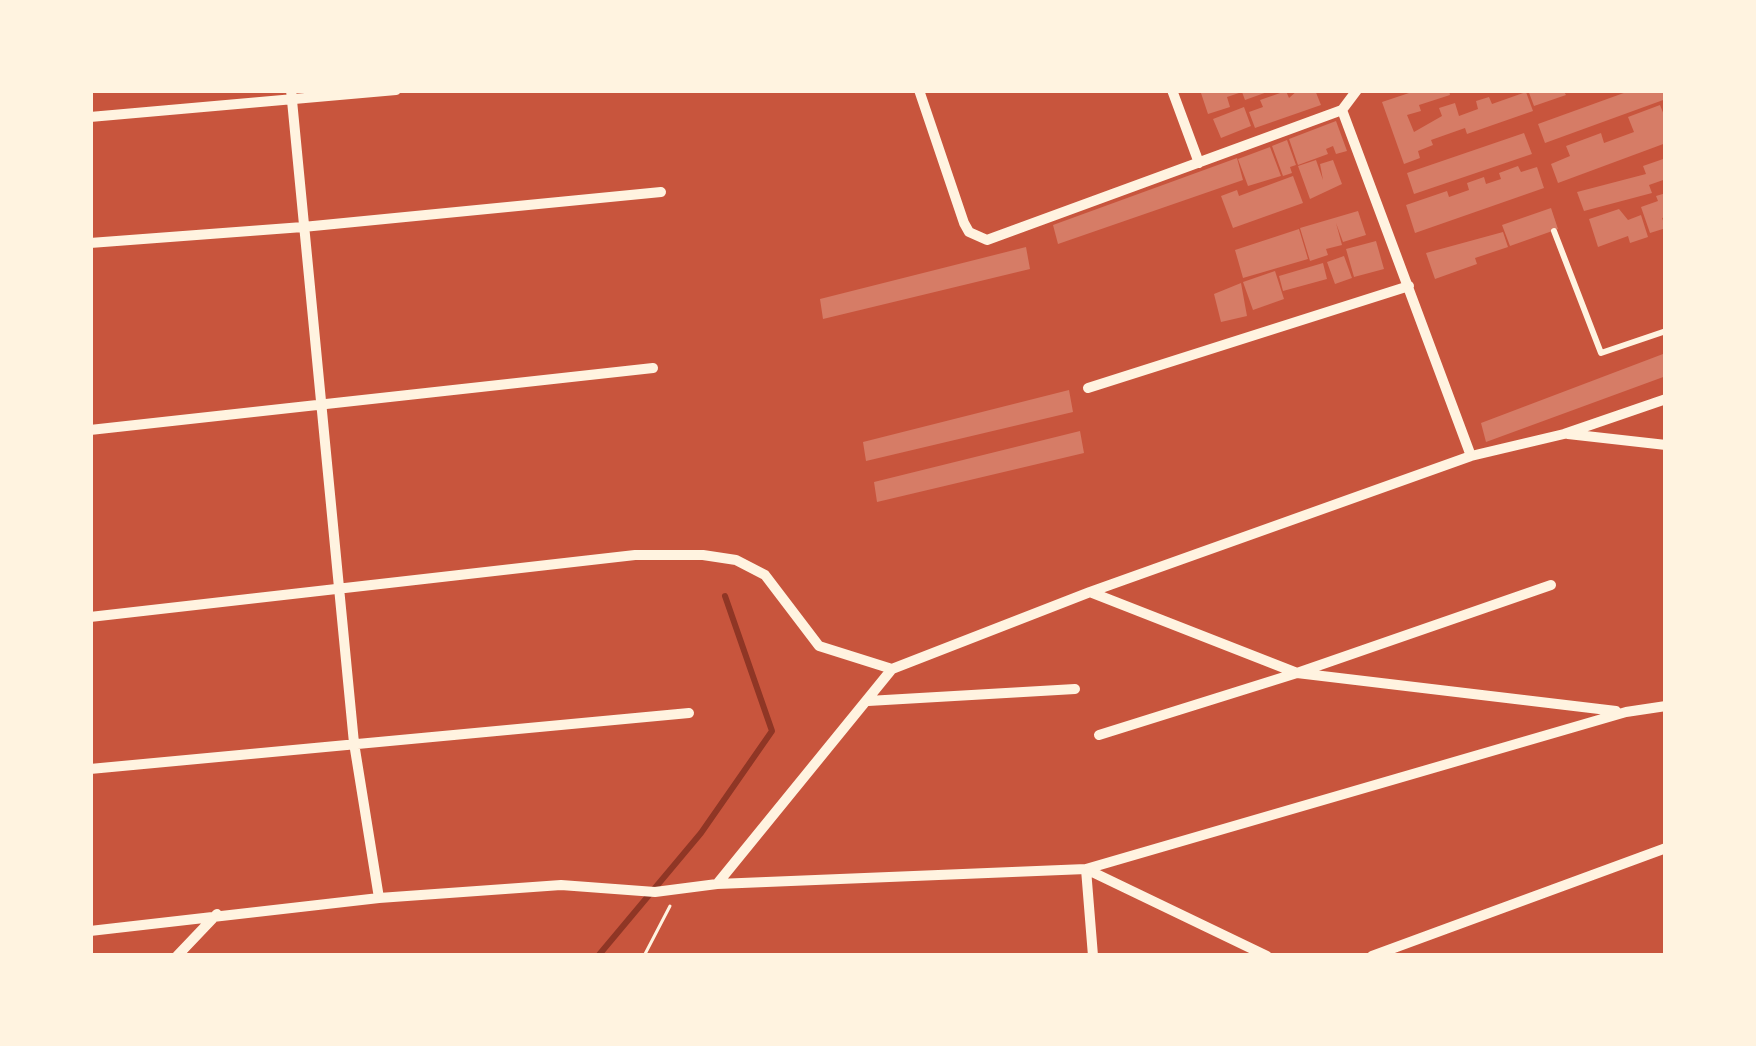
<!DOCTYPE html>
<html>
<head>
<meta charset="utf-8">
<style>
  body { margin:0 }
  #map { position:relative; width:1756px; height:1046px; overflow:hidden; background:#c8553d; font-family:"Sofia Sans Condensed",sans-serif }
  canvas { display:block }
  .frame { position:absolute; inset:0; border:93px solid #fff3e0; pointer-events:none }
</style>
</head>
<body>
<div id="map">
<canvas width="1756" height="1046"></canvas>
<div class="frame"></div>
</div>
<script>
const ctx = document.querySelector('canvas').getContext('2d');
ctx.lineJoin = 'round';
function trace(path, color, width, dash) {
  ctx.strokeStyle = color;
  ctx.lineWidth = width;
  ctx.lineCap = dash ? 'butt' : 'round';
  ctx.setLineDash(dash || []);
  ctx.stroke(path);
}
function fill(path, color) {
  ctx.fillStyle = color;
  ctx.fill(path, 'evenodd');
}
const stream = new Path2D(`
  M598,956L701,833L772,731L725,596`);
const building = new Path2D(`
  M1200,90H1270V91L1245,100L1242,92L1227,97L1230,107L1208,114Z
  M1298,90H1315L1321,105L1255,128L1249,112L1263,107L1260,100L1286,91L1289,98Z
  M1418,90H1449L1450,95L1419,105L1421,111L1407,115L1414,132L1442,116L1439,108L1455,103L1459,116L1478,109L1476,101L1489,97L1492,104L1526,92L1533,111L1467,134L1465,128L1431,140L1433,145L1418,151L1420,158L1404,164L1382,102Z
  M1528,90H1563L1566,95L1534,106Z
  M1632,90H1666V99L1545,143L1538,124Z
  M1660,105L1666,120V143L1558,183L1551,164L1570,156L1566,146L1601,133L1604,143L1634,132L1628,117Z
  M1244,107L1251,126L1221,138L1213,119Z
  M1336,121L1347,151L1336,154L1333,146L1326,149L1328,154L1298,165L1289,139Z
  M1524,133L1532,154L1414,194L1407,173Z
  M1287,140L1296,165L1290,167L1292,173L1283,176L1272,146Z
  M1270,147L1281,176L1248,186L1238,159Z
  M1237,158L1243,180L1058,244L1053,225Z
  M1666,158V179L1649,185L1652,193L1584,211L1577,192L1646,174L1643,166Z
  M1316,160L1323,180L1320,164L1333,160L1342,184L1310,199L1298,166Z
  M1518,166L1521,172L1537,167L1544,188L1415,233L1406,205L1447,191L1449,197L1469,190L1467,183L1484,177L1486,184L1501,179L1499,173Z
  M1293,176L1303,203L1233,228L1221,196L1237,190L1239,196Z
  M1666,193V217L1662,218L1666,228L1650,233L1641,207L1658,201L1656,196Z
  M1551,208L1558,229L1510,246L1502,225Z
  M1619,209L1628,220L1641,215L1648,237L1630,243L1628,236L1598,247L1589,219Z
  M1358,211L1366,235L1343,242L1336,223L1342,245L1326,249L1328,255L1310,261L1300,228Z
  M1299,229L1308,259L1243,278L1235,250Z
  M1503,232L1508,247L1475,258L1477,264L1435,279L1426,253Z
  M1376,241L1384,269L1354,277L1346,249Z
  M1026,247L1030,269L823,319L820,299Z
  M1344,256L1352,278L1335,284L1327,262Z
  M1323,263L1327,279L1283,291L1279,276Z
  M1275,271L1284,299L1253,310L1243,282Z
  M1241,283L1247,316L1221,322L1214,294Z
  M1663,354L1666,376L1486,442L1481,423Z
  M1069,390L1073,412L866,461L863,442Z
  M1080,431L1084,453L877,502L874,482Z`);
const path = new Path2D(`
  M644,956L670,906`);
const service = new Path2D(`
  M1554,231L1601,353L1666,331`);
const minor = new Path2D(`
  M291,90L354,743L379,898
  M919,90L964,223L969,232L987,240L1342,110
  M1172,90L1199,163
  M1357,90L1342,110L1471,456
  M90,117L396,90
  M90,243L303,227L661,192
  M1088,388L1409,286
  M90,430L653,368
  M1568,434L1666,445
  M1090,592L1297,673L1616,711
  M90,617L635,555H703L736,560L765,575L819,646L892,669
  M868,701L1075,689
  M1099,735L1297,673L1551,585
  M90,769L689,713
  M1086,869L1267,956
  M1086,869L1093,956
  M717,884L892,669L1090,592L1471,456L1564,434L1666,399
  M90,931L379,898L561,885L655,892L717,884L1086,869L1626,712L1666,706
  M177,956L217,914
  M1372,956L1666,848`);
trace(stream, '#8f3625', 6);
fill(building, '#d67c66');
trace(path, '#fff3e0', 3);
trace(service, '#fff3e0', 6);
trace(minor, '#fff3e0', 10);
</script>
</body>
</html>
